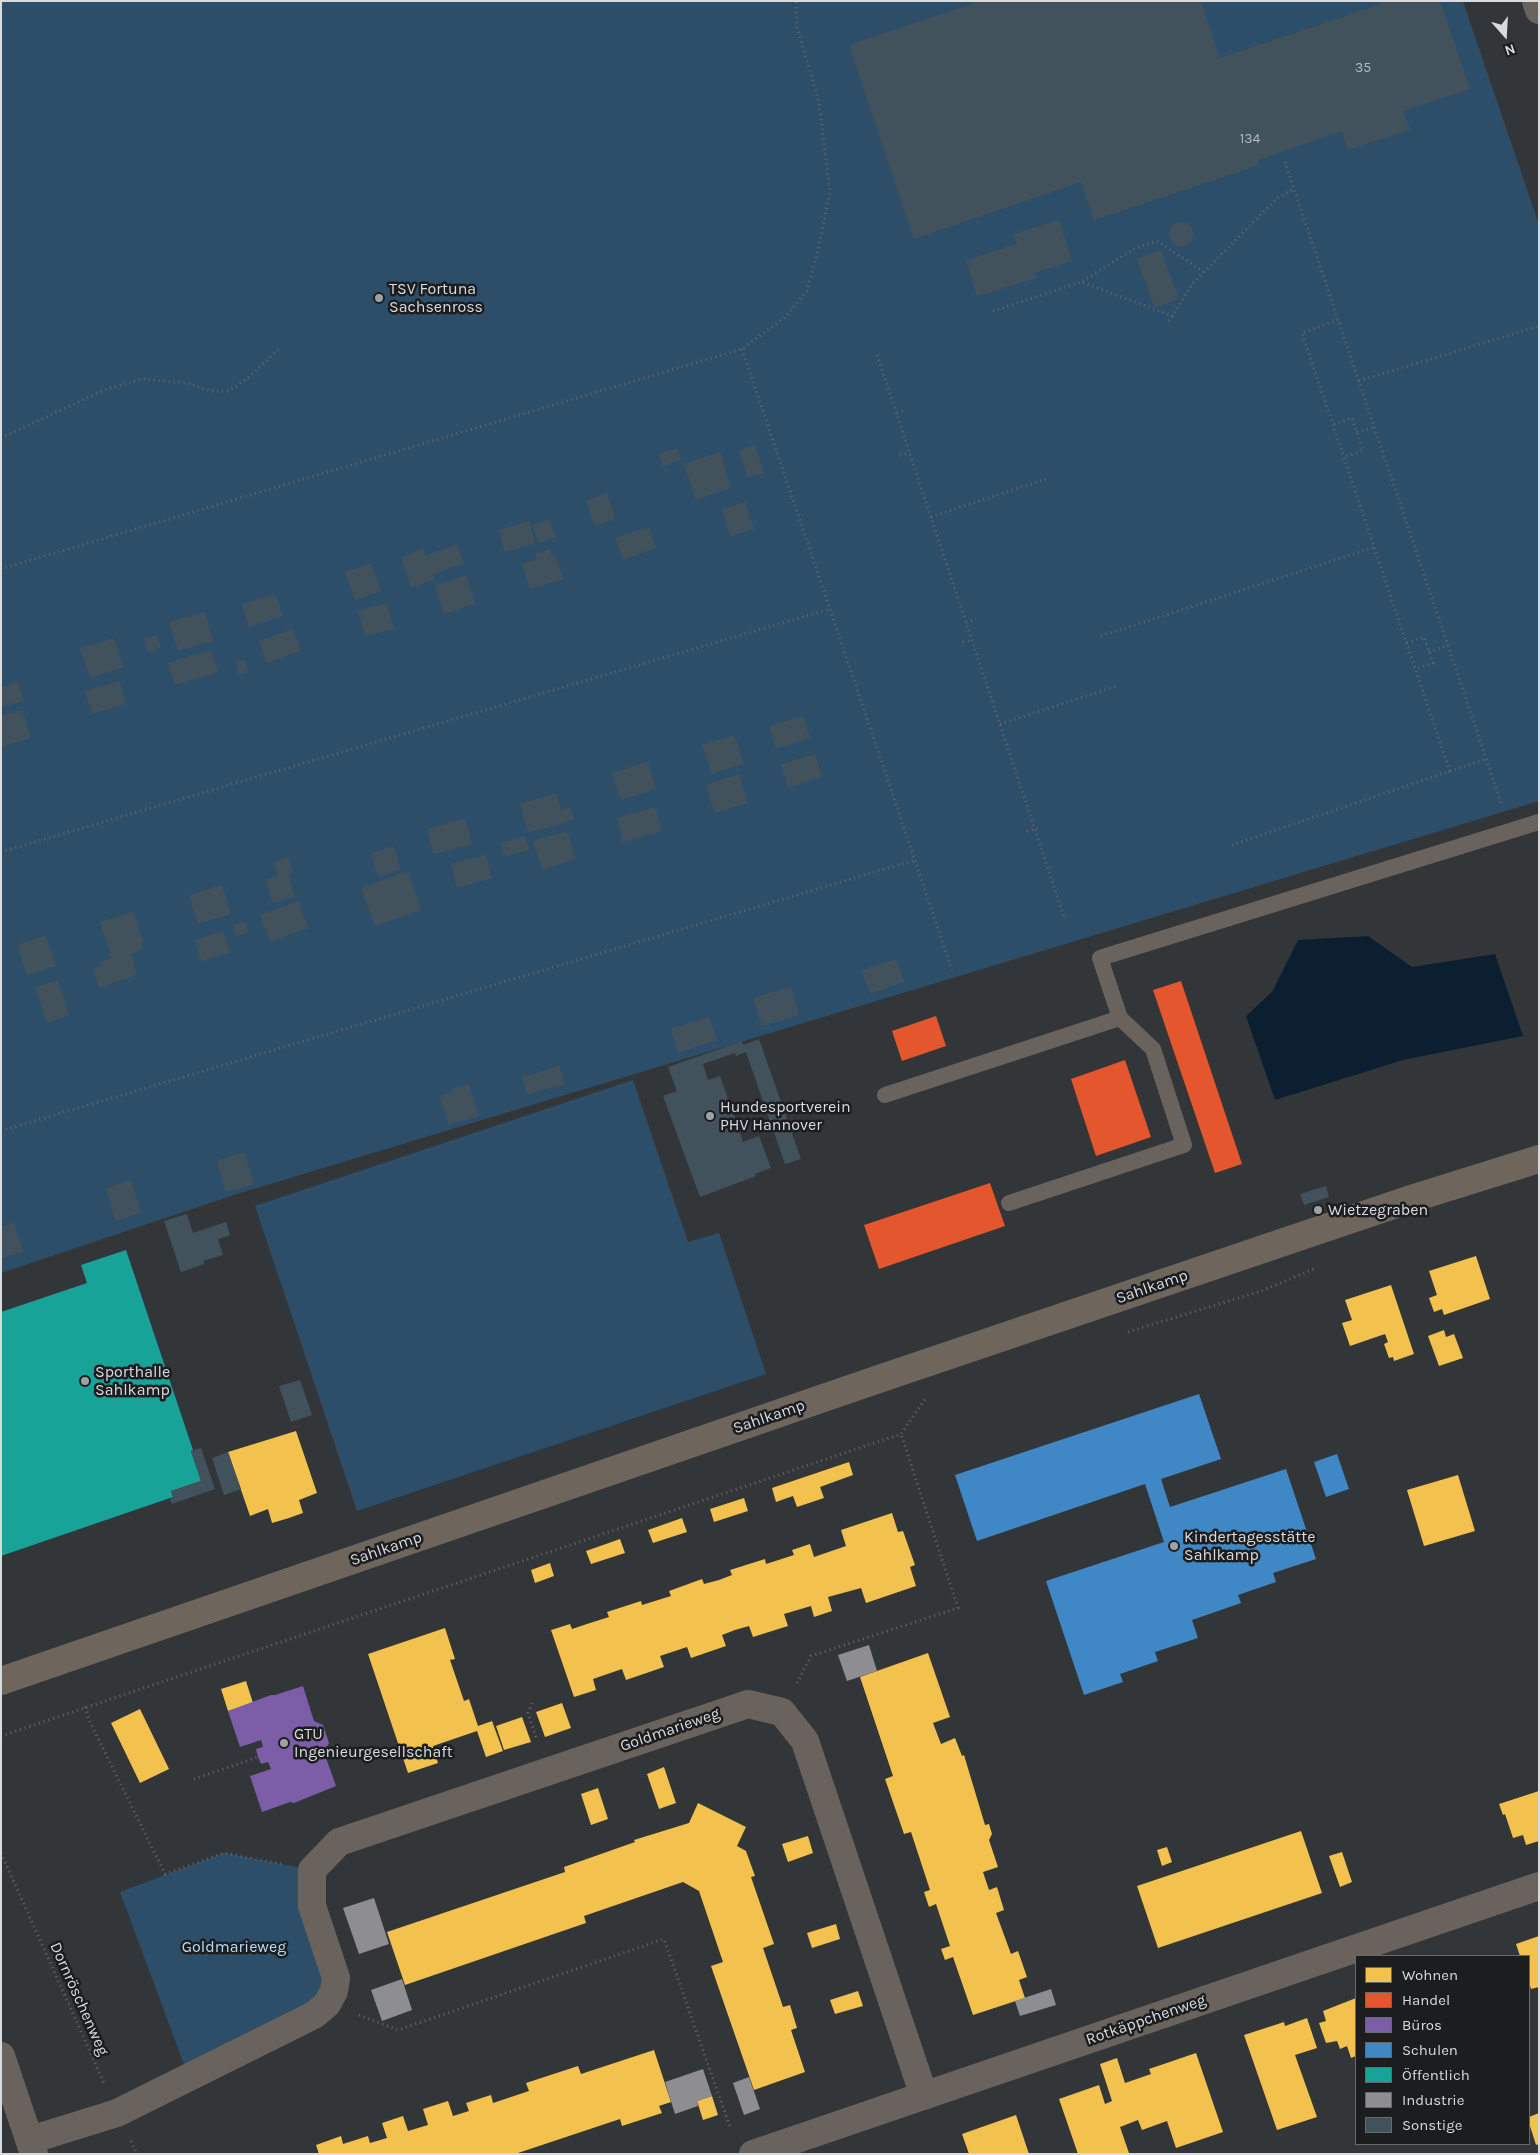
<!DOCTYPE html>
<html>
<head>
<meta charset="utf-8">
<style>
  body { margin:0 }
  #map { position:relative; width:1540px; height:2155px; overflow:hidden; background:#333638; font-family:Karla,sans-serif }
  canvas { display:block }
  .frame { position:absolute; inset:0; border:2px solid #d9dcde; pointer-events:none }
  .legend { position:absolute; left:1355px; top:1955px; width:175px; height:190px; box-sizing:border-box; background:#1b1d1f; border:1px solid #67696b; margin:0; padding:6px 9px; list-style:none; font-size:15px; color:#d9dcde }
  .legend li { display:flex; align-items:center; gap:10px; height:25px }
  .legend b { width:25px; border:1px solid #67696b }
  .north { position:absolute; left:1480px; top:10px; width:50px; height:50px; -webkit-text-stroke:4px #1b1d1f; paint-order:stroke; rotate:161deg; font-size:14px; font-weight:700; line-height:20px; text-align:center; color:#d9dcde }
  .north::after { content:''; display:block; margin:auto; width:18px; height:22px; background:#d9dcde; clip-path:polygon(50% 0,100% 100%,50% 72%,0 100%) }
</style>
</head>
<body>
<div id="map">
<canvas width="1540" height="2155"></canvas>
<div class="frame"></div>
<ul class="legend">
<li><b style="height:14px;background:#f2c14e"></b>Wohnen</li>
<li><b style="height:14px;background:#e4572e"></b>Handel</li>
<li><b style="height:14px;background:#7b5ea7"></b>Büros</li>
<li><b style="height:14px;background:#3f88c5"></b>Schulen</li>
<li><b style="height:14px;background:#17a398"></b>Öffentlich</li>
<li><b style="height:14px;background:#8d8d92"></b>Industrie</li>
<li><b style="height:14px;background:#42525d"></b>Sonstige</li>
</ul>
<div class="north">N</div>
</div>
<script>
const ctx = document.querySelector('canvas').getContext('2d');
ctx.lineJoin = 'round';
function fill(path, color) {
  ctx.fillStyle = color;
  ctx.fill(path, 'evenodd');
}
function trace(path, color, width, dash) {
  ctx.strokeStyle = color;
  ctx.lineWidth = width;
  ctx.lineCap = dash ? 'butt' : 'round';
  ctx.setLineDash(dash || []);
  ctx.stroke(path);
}
function write(font, color, halo, rows, align = 'center') {
  ctx.font = font + ' Karla,sans-serif';
  ctx.lineWidth = 5;
  ctx.setLineDash([]);
  ctx.textBaseline = 'middle';
  ctx.strokeStyle = halo;
  ctx.fillStyle = color;
  for (const [text, x, y, turn = 0] of rows) {
    ctx.save();
    ctx.translate(x, y);
    ctx.rotate((+turn || 0) * Math.PI / 180);
    ctx.textAlign = isNaN(turn) ? turn : align;
    if (halo) ctx.strokeText(text, 0, 0);
    ctx.fillText(text, 0, 0);
    ctx.restore();
  }
}
const green = new Path2D(`
  M1,1H1463L1539,225V801L237,1194L1,1273Z
  M633,1080L688,1242L719,1233L766,1374L357,1511L255,1206Z
  M224,1853L312,1870L334,1991L189,2078L120,1892Z`);
const water = new Path2D(`
  M1368,936L1412,967L1495,954L1523,1036L1403,1060L1275,1100L1246,1016L1272,992L1298,940Z`);
const homes = new Path2D(`
  M1476,1256L1490,1299L1444,1315L1442,1309L1434,1312L1429,1298L1437,1295L1429,1271Z
  M1391,1285L1414,1354L1394,1361L1393,1357L1389,1358L1384,1344L1388,1342L1385,1334L1350,1346L1342,1323L1352,1320L1345,1300Z
  M1444,1330L1446,1337L1454,1334L1463,1358L1439,1366L1428,1336Z
  M296,1431L317,1493L299,1500L303,1513L289,1518L272,1523L268,1509L250,1516L228,1452Z
  M849,1462L853,1475L820,1487L824,1498L797,1507L793,1496L776,1502L772,1488Z
  M1458,1475L1475,1531L1424,1546L1407,1490Z
  M744,1498L748,1511L714,1522L710,1509Z
  M892,1513L898,1532L903,1531L915,1565L910,1567L916,1586L866,1603L861,1588L828,1597L832,1611L814,1617L811,1606L784,1614L788,1626L753,1637L749,1626L735,1630L722,1635L726,1646L691,1658L687,1647L660,1656L664,1667L626,1680L622,1669L593,1679L596,1690L574,1697L551,1630L570,1624L572,1629L590,1623L609,1617L607,1612L641,1601L642,1605L671,1596L669,1591L702,1579L704,1584L719,1580L732,1575L730,1570L765,1559L766,1564L794,1555L792,1550L810,1544L814,1557L846,1546L841,1530Z
  M682,1518L687,1532L653,1543L648,1530Z
  M620,1539L625,1553L591,1564L586,1551Z
  M550,1563L554,1576L535,1583L531,1570Z
  M445,1628L455,1659L450,1660L464,1701L469,1699L478,1726L492,1721L503,1751L486,1757L477,1731L433,1746L438,1763L408,1773L368,1654Z
  M928,1653L950,1717L933,1723L941,1744L955,1738L962,1756L964,1755L985,1825L989,1824L992,1834L989,1840L998,1867L983,1872L989,1890L997,1887L1004,1910L996,1913L1011,1954L1018,1951L1027,1977L1019,1980L1025,1998L973,2015L953,1957L945,1960L941,1949L950,1946L936,1904L929,1907L924,1892L930,1890L911,1832L904,1834L885,1779L893,1776L860,1677Z
  M246,1681L253,1703L228,1711L221,1689Z
  M562,1703L571,1728L545,1737L536,1712Z
  M140,1709L169,1769L140,1783L111,1723Z
  M522,1717L531,1742L504,1750L496,1726Z
  M664,1767L676,1803L659,1809L647,1774Z
  M598,1788L608,1819L591,1825L581,1794Z
  M1539,1791V1841L1526,1845L1523,1835L1513,1838L1505,1814L1503,1815L1499,1804Z
  M698,1803L746,1827L737,1846L746,1851L755,1876L751,1877L774,1944L763,1948L783,2007L790,2005L797,2028L791,2030L805,2072L754,2090L711,1966L723,1962L699,1891L683,1882L584,1916L586,1923L405,1985L387,1932L565,1872L564,1867L635,1842L634,1840L689,1823Z
  M1301,1831L1322,1893L1158,1948L1137,1886Z
  M808,1836L813,1853L788,1862L782,1844Z
  M1167,1847L1172,1862L1162,1866L1157,1850Z
  M1342,1852L1352,1882L1340,1887L1329,1856Z
  M836,1924L840,1939L812,1948L807,1933Z
  M1539,1936V1987L1531,1989L1529,1982V1956H1520L1516,1944Z
  M858,1991L863,2006L835,2014L830,2000Z
  M1356,1998V2056L1351,2058L1347,2046L1340,2049L1337,2041L1326,2043L1319,2023L1326,2021L1323,2011Z
  M1307,2018L1317,2048L1295,2055L1317,2117L1277,2130L1244,2035L1284,2022L1285,2026Z
  M654,2050L671,2102L659,2106L662,2113L622,2126L620,2119L515,2154H319L316,2145L341,2136L343,2144L368,2136L370,2143L387,2138L382,2123L403,2116L408,2131L428,2125L423,2109L448,2101L453,2116L469,2111L466,2103L491,2095L493,2103L529,2091L526,2083L578,2066L581,2074Z
  M1196,2053L1223,2132L1176,2148L1167,2121L1142,2130L1138,2120L1120,2127L1129,2153L1078,2154L1059,2099L1099,2085L1105,2104L1112,2101L1100,2064L1117,2058L1125,2083L1151,2074L1149,2069Z
  M712,2096L718,2115L703,2120L697,2101Z
  M1539,2113V2144L1536,2145L1529,2123V2117Z
  M1016,2115L1029,2154H969L962,2134Z`);
const shops = new Path2D(`
  M1181,981L1242,1164L1215,1173L1153,990Z
  M936,1016L946,1046L902,1061L892,1031Z
  M1125,1060L1151,1137L1096,1156L1071,1079Z
  M990,1183L1005,1226L879,1269L864,1225Z`);
const offices = new Path2D(`
  M303,1686L314,1721L323,1725L329,1743L324,1752L336,1786L294,1803L290,1802L262,1812L250,1776L271,1769L268,1762L261,1764L258,1757L256,1749L263,1747L261,1740L240,1747L228,1711L271,1695H275Z`);
const schools = new Path2D(`
  M1199,1394L1221,1459L1161,1479L1170,1507L1286,1469L1316,1559L1273,1573L1276,1582L1238,1595L1241,1603L1192,1620L1198,1638L1155,1652L1158,1661L1120,1674L1123,1682L1084,1695L1046,1581L1164,1542L1145,1484L977,1541L955,1475Z
  M1337,1454L1349,1489L1326,1497L1314,1462Z`);
const public = new Path2D(`
  M126,1250L193,1450L191,1451L201,1481L171,1491L173,1497L1,1556V1312L87,1283L81,1265Z`);
const industry = new Path2D(`
  M869,1645L877,1671L847,1681L838,1655Z
  M374,1898L389,1944L359,1954L343,1908Z
  M402,1979L412,2010L382,2021L371,1990Z
  M1051,1989L1056,2005L1020,2016L1015,2001Z
  M703,2069L712,2096L697,2101L698,2106L675,2114L665,2082Z
  M749,2077L760,2109L744,2115L733,2083Z`);
const building = new Path2D(`
  M981,1H1201L1220,58L1390,1H1440L1470,89L1403,111L1410,130L1348,150L1342,131L1258,160L1259,165L1094,220L1081,182L914,239L849,45Z
  M1059,220L1072,261L1035,273L1037,278L977,296L966,260L1017,244L1014,234Z
  M1169 234a12 12 0 1 1 24 0a12 12 0 1 1-24 0Z
  M1161,250L1179,299L1155,308L1137,259Z
  M755,445L764,473L748,478L739,451Z
  M678,448L681,460L663,466L659,454Z
  M720,452L731,488L696,500L684,464Z
  M607,493L615,519L595,526L586,501Z
  M745,502L754,529L730,536L722,509Z
  M549,519L556,537L539,543L532,525Z
  M529,521L535,543L505,552L499,530Z
  M649,527L656,548L623,560L615,538Z
  M457,544L464,563L432,575L434,580L411,588L401,557L423,549L425,556Z
  M550,549L552,556L555,554L563,579L530,589L522,564L537,559L535,554Z
  M371,563L381,591L355,600L345,572Z
  M466,575L475,604L444,614L435,586Z
  M275,594L283,616L249,627L242,604Z
  M387,603L394,629L365,636L358,611Z
  M205,612L213,641L178,651L169,622Z
  M293,629L301,651L266,663L259,641Z
  M157,635L161,647L148,652L144,639Z
  M114,638L123,667L90,678L80,648Z
  M211,650L218,672L175,685L168,663Z
  M245,660L248,672L239,674L236,662Z
  M119,681L126,704L92,714L85,691Z
  M18,682L24,701L1,707V687Z
  M22,710L31,738L2,747L1,716Z
  M803,716L810,738L776,749L769,726Z
  M734,735L744,763L712,774L702,745Z
  M815,754L822,777L788,787L781,764Z
  M648,762L656,789L621,800L612,773Z
  M739,774L748,803L715,813L706,785Z
  M556,793L561,810L570,807L574,820L528,833L520,804Z
  M655,807L662,831L623,842L617,818Z
  M465,818L472,844L434,854L427,829Z
  M567,831L576,859L542,870L533,841Z
  M525,836L529,850L505,857L501,843Z
  M394,846L401,869L378,877L371,853Z
  M486,855L492,878L457,888L451,864Z
  M288,857L293,872L288,874L295,897L273,903L266,880L278,876L274,862Z
  M408,871L421,910L375,926L361,888Z
  M222,885L231,914L198,924L189,895Z
  M298,901L308,928L270,942L260,915Z
  M134,912L143,942L141,943L143,949L131,954L137,975L99,988L93,968L101,966L100,962L112,958L100,922Z
  M245,922L249,933L236,936L233,925Z
  M223,931L230,953L201,961L195,940Z
  M46,936L56,966L27,975L17,945Z
  M896,959L904,982L870,994L862,970Z
  M58,980L69,1015L47,1023L35,987Z
  M791,987L799,1015L762,1026L753,998Z
  M709,1017L717,1040L678,1053L671,1029Z
  M759,1039L801,1159L785,1164L746,1052L736,1056L735,1053L703,1064L708,1080L720,1076L743,1142L759,1136L771,1168L755,1174L756,1176L700,1197L663,1096L677,1091L668,1067L742,1041L743,1045Z
  M559,1066L565,1084L527,1094L522,1077Z
  M469,1084L479,1116L449,1125L440,1096L452,1092L451,1089Z
  M244,1152L254,1184L226,1192L217,1161Z
  M131,1180L141,1213L116,1221L106,1188Z
  M1326,1186L1329,1197L1304,1205L1300,1194Z
  M187,1214L193,1233L226,1222L230,1235L218,1239L223,1255L203,1261L204,1264L181,1272L164,1221Z
  M14,1223L23,1252L1,1258V1227Z
  M300,1380L312,1415L291,1422L279,1386Z
  M201,1448L215,1489L172,1504L170,1499L173,1497L171,1491L201,1481L191,1451Z
  M228,1452L241,1489L224,1495L212,1458Z`);
const path = new Path2D(`
  M1285,162L1502,806
  M993,311L1081,282
  M1173,316L1081,282L1136,248L1157,241L1204,272
  M1338,320L1302,333L1450,772
  M1169,321L1193,283L1277,198L1294,189
  M742,349L952,970
  M877,355L1064,917
  M1359,381L1539,326
  M897,413L905,410
  M1334,424L1352,418L1363,451L1344,457
  M1357,432L1374,427
  M1,438L104,390L142,379L187,383L210,391H229L249,377L280,348
  M900,455L910,453
  M931,517L1049,478
  M1,569L742,349L784,318L807,291L819,246L830,192L819,102L797,27L796,1
  M966,622L976,619
  M1101,636L1375,547
  M963,642L972,640
  M1407,643L1424,637L1433,663L1416,669
  M1429,652L1448,645
  M1000,724L1117,686
  M1027,831L1041,827
  M1232,845L1486,759
  M1,852L830,609
  M1,1131L915,860
  M1128,1332L1261,1291L1314,1269
  M797,1683L811,1656L958,1608L901,1434
  M532,1703L528,1713L537,1740
  M85,1707L90,1722L165,1874L224,1853L282,1864
  M1,1736L901,1434L925,1399
  M194,1779L258,1757
  M1,1853L104,2083
  M359,2015L398,2030L664,1939L730,2127
  M131,2141L137,2154`);
const lane = new Path2D(`
  M885,1095L1120,1018
  M1009,1203L1184,1145L1153,1049L1120,1018L1100,958L1539,822`);
const street = new Path2D(`
  M1536,1L1539,10
  M1,2056L34,2154
  M30,2140L117,2113L314,2015L327,2004L334,1991L336,1978L312,1906V1870L339,1842L748,1704L782,1712L805,1741L924,2096
  M753,2154L1539,1886`);
const secondary = new Path2D(`
  M1,1681L873,1381L1414,1198L1539,1159`);
const markers = [
  [379,298,5,"#9fa2a4"],
  [710,1116,5,"#9fa2a4"],
  [1318,1210,5,"#9fa2a4"],
  [85,1381,5,"#9fa2a4"],
  [1174,1546,5,"#9fa2a4"],
  [284,1743,5,"#9fa2a4"]
];
const numberNames = [
  ["35",1363,68],
  ["134",1250,139]
];
const poiNames = [
  ["TSV Fortuna",389,289],
  ["Sachsenross",389,307],
  ["Hundesportverein",720,1107],
  ["PHV Hannover",720,1125],
  ["Wietzegraben",1328,1210],
  ["Sporthalle",95,1372],
  ["Sahlkamp",95,1390],
  ["Kindertagesstätte",1184,1537],
  ["Sahlkamp",1184,1555],
  ["GTU",294,1734],
  ["Ingenieurgesellschaft",294,1752]
];
const streetNames = [
  ["Sahlkamp",1152,1287,-19],
  ["Sahlkamp",769,1417,-19],
  ["Sahlkamp",386,1549,-19],
  ["Goldmarieweg",670,1730,-19],
  ["Dornröschenweg",79,1999,66],
  ["Rotkäppchenweg",1146,2020,-19]
];
const parkNames = [
  ["Goldmarieweg",234,1947]
];
fill(green, '#2d4e69');
fill(water, '#0b1f30');
fill(homes, '#f2c14e');
fill(shops, '#e4572e');
fill(offices, '#7b5ea7');
fill(schools, '#3f88c5');
fill(public, '#17a398');
fill(industry, '#8d8d92');
fill(building, '#42525d');
trace(path, '#696562', 3, [1, 4]);
trace(lane, '#6a635d', 16);
trace(street, '#6a635d', 28);
trace(secondary, '#6e665d', 28);
for (const [x, y, r, color] of markers) {
  const dot = new Path2D();
  dot.arc(x, y, r, 0, 2 * Math.PI);
  ctx.fillStyle = color;
  ctx.fill(dot);
  trace(dot, '#1b1d1f', 2);
}
write('14px', '#b3babe', null, numberNames);
write('16px', '#d9dcde', '#1b1d1f', poiNames, 'left');
write('16px', '#d9dcde', '#1b1d1f', streetNames);
write('16px', '#b7daf9', '#1b1d1f', parkNames);
</script>
</body>
</html>
